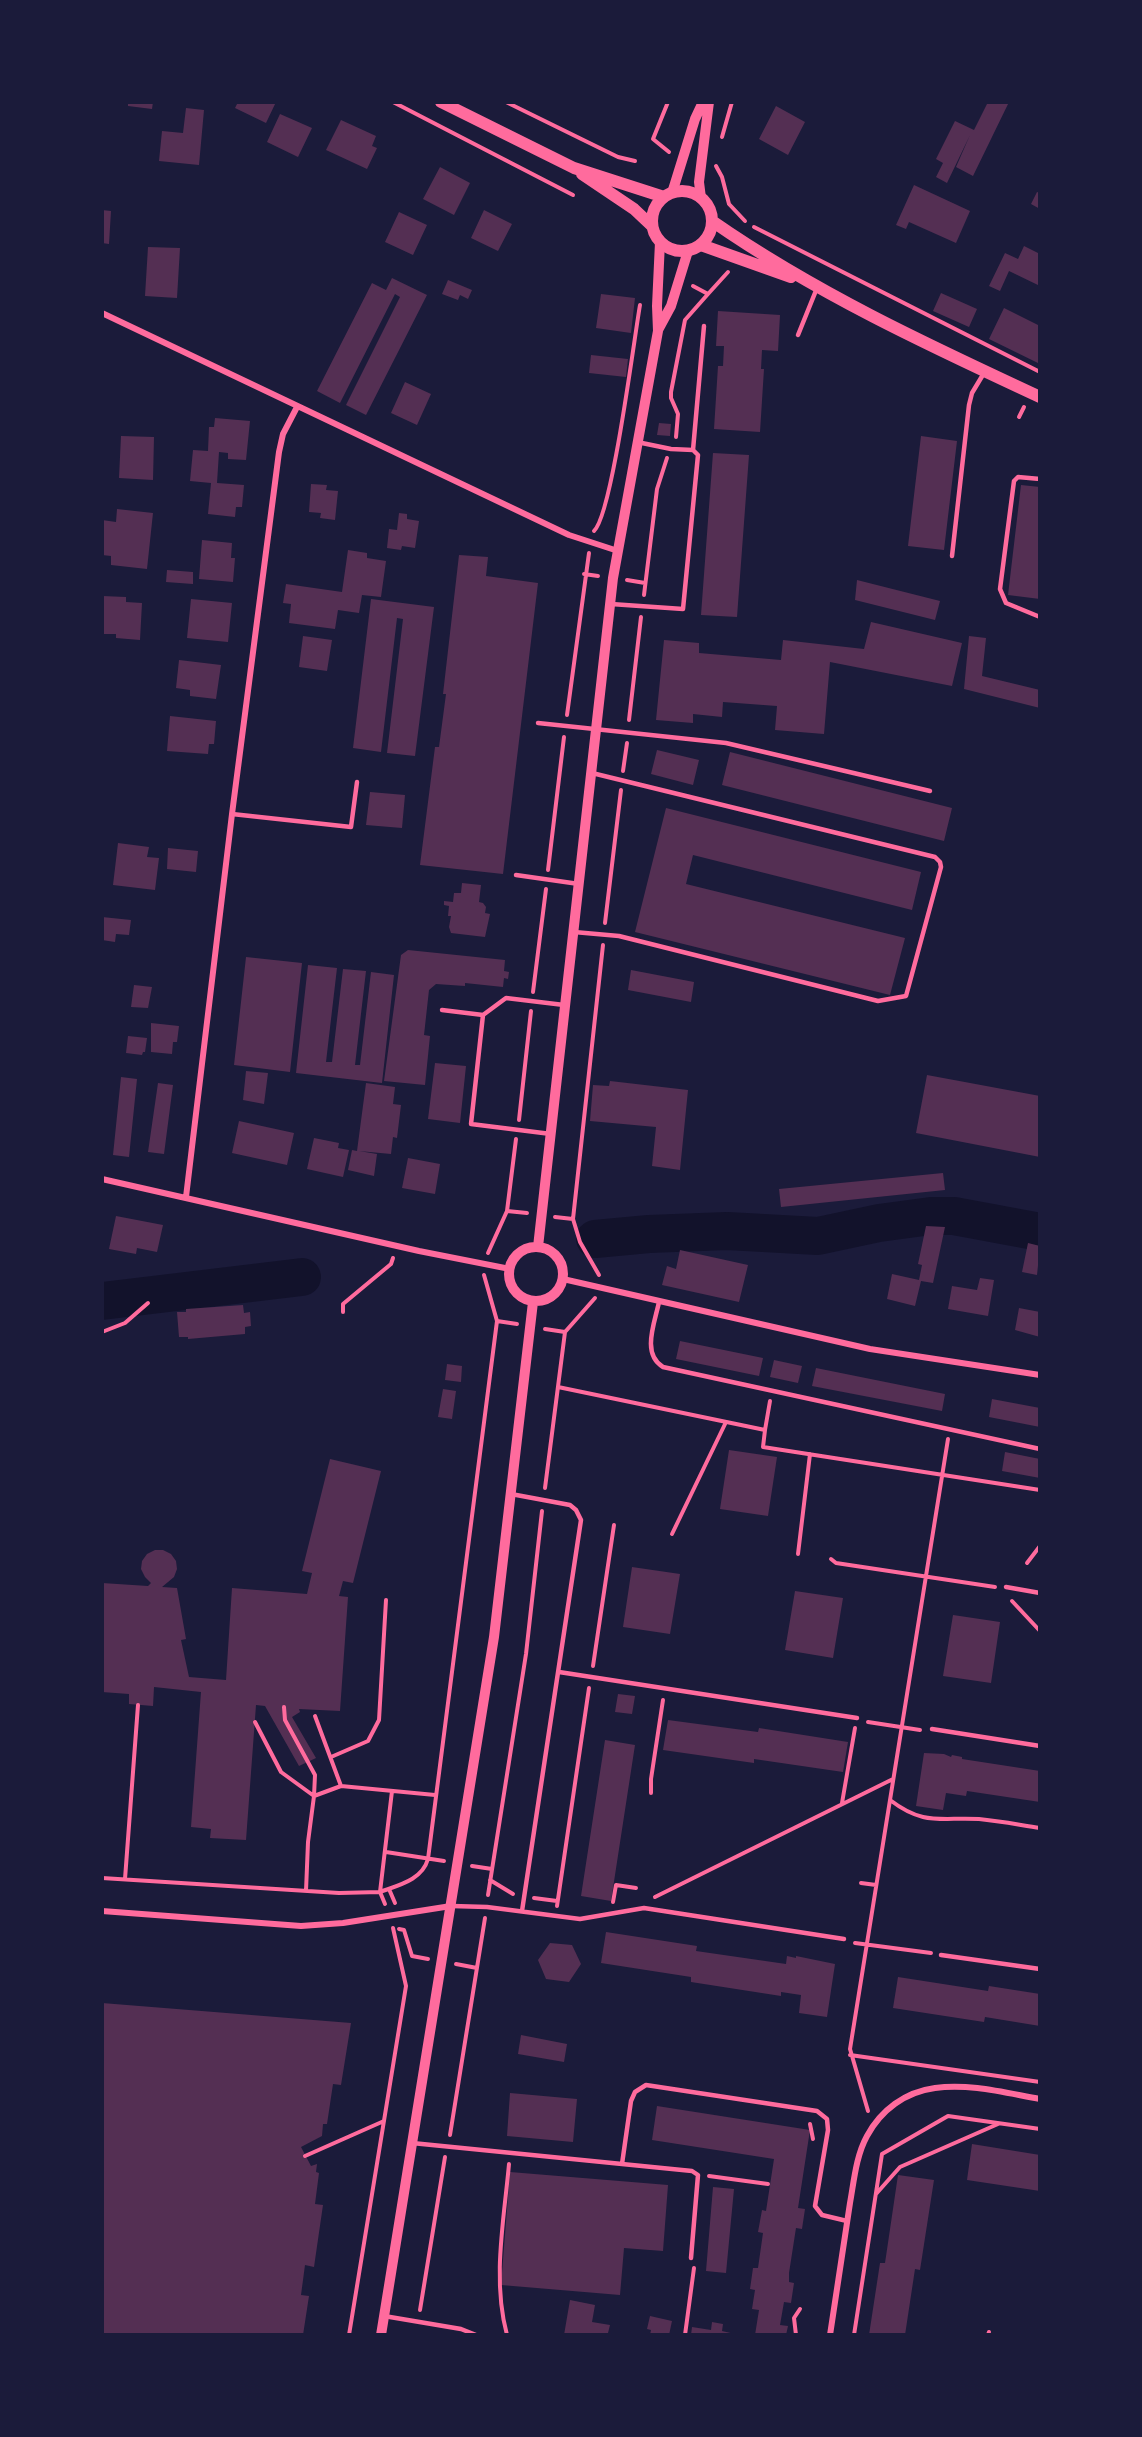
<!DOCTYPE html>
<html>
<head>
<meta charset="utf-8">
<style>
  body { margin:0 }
  #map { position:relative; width:1142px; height:2437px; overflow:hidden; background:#1b1b3a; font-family:"Work Sans",sans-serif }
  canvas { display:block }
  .frame { position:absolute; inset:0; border:104px solid #1b1b3a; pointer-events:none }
</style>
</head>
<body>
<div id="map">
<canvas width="1142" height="2437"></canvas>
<div class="frame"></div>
</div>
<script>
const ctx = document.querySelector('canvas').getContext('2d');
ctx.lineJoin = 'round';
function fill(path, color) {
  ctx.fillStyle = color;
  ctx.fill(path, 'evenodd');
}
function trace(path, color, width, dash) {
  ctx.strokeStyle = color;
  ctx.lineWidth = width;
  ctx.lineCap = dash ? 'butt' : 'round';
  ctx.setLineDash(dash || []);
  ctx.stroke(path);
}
const water = new Path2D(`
  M639,1231L642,1245L635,1240L594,1244L592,1235Z`);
const river = new Path2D(`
  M595,1239L649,1234L727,1231L818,1236L879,1223L931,1216H954L1040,1232
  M102,1301L302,1277`);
const building = new Path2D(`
  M128,102H153L152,109L128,106Z
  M238,102H276L266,123L235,108Z
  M988,102H1009L973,176L956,167L970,135L947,183L936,177L943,163L936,159L955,121L974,130Z
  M776,106L805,122L788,155L759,139Z
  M186,108L204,110L199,165L159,161L162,131L183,133Z
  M280,114L312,128L298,157L267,142Z
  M341,120L376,136L372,146L377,148L367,169L326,150Z
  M440,167L470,183L454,215L423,199Z
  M914,185L970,211L956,243L909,222L906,229L896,225Z
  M1037,192L1040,193V209L1031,204Z
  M102,210L111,211L109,244L102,243Z
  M484,210L512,224L498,251L471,238Z
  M399,212L427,225L413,255L385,242Z
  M1024,246L1040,254V286L1009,271L1000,291L989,286L1005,253L1018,259Z
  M148,247L180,248L177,298L145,296Z
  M392,278L427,295L366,415L346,405L400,297L395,294L340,403L317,391L372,283L386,290Z
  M448,280L472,290L468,299L460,295L458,300L442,294Z
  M941,293L977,309L969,327L933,311Z
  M601,294L635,298L631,333L596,328Z
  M1004,308L1040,326V364L989,339Z
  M718,311L780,315L778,351L762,350L761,369H764L760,432L714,429L718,366H723L724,346H716Z
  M591,355L628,359L626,377L589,373Z
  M405,382L431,394L417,425L391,413Z
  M215,418L250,421L246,460L228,459V453L219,452L217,483L244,485L242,507H236L235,517L208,514L211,483L190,481L193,450L208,451L209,427H214Z
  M659,423L671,424L670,436L657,435Z
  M121,436L154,437L153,480L119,478Z
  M921,436L957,441L944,550L908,546Z
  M713,453L749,455L737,617L701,615Z
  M311,484L327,485L326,490L338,491L335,520L320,518L321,513L309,512Z
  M1021,485L1040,487V599L1008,595Z
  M117,509L153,513L147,569L111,565V556L102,555V520L116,522Z
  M399,513L407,514V519L419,521L415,548L402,546L401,550L387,548L389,529L397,530Z
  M202,540L232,543L231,558H235L233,582L199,579Z
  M348,550L367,553V558L386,561L381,597L362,595L359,613L338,610L335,629L289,623L291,604L283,603L286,584L342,592Z
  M459,555L488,557L486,576L538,583L503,874L420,865L435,747H439L446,694H443Z
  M167,570L193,572V584L166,582Z
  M857,580L940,601L935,620L855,600Z
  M102,596L126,597V602L142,603L140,640L116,638V634H102Z
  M191,599L232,603L228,642L187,638Z
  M371,599L434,607L415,756L387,753L403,619L397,618L381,752L353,748Z
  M871,622L962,643L952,686L830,662L824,734L775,730L777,706L723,702L722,717L693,714V723L656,720L664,640L699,643V653L781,660L783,640L864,649Z
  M303,636L332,640L327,671L299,667Z
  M969,636L986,638L982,676L1040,690V708L964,689Z
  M179,660L221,665L216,699L190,696V690L176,688Z
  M170,716L216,721L214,744H209L208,754L167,751Z
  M657,750L699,760L693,785L651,774Z
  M730,752L952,808L944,841L722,785Z
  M370,792L405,795L402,828L366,825Z
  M666,808L921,872L912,910L693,855L686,884L905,938L890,995L635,932Z
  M118,843L149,847L147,857L159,858L155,890L113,885Z
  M168,848L198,851L196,872L167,869Z
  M462,883L481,885L479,902L483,903L486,907L485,913L490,914L485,937L451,933L449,927L451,916H448L449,906L444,905V901L453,902L454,893H461Z
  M102,917L131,920L129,935L116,934L115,942L102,940Z
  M408,950L505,960L504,971L509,972L508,979L504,978L503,987L465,983V986L436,984L429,990L424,1035L430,1036L425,1085L384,1081L401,955Z
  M246,957L302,963L290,1072L234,1065Z
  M308,965L337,968L326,1062H332L343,969L366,971L355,1065H360L371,972L394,975L382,1083L296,1073Z
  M631,970L694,982L691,1002L628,990Z
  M134,985L152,987L148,1008L131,1007Z
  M151,1023L179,1026L177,1042H173L172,1054L151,1052Z
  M128,1036L147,1038L145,1052H143L142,1055L126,1053Z
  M435,1063L466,1066L460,1123L428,1119Z
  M246,1071L268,1073L264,1104L243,1100Z
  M927,1075L1040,1096V1157L916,1133Z
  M121,1077L137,1079L129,1157L113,1155Z
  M610,1081L688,1090L680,1170L652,1166L656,1127L590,1121L593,1085L609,1086Z
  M158,1083L173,1085L164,1154L148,1152Z
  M366,1083L395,1087L393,1104L401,1105L397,1138L393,1137L391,1154L359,1151L377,1154L374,1176L348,1170L352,1150L357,1151Z
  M239,1121L294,1133L287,1165L232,1153Z
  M314,1138L339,1143L338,1148L349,1150L343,1177L307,1169Z
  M408,1158L440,1164L435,1194L402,1188Z
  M943,1173L945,1190L781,1207L779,1189Z
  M116,1216L163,1225L157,1252L137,1248L136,1254L109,1249Z
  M926,1226L945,1227L933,1283L921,1281L915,1306L887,1299L892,1274L919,1280L922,1265L918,1264Z
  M1028,1243L1040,1246L1037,1275L1022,1272Z
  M680,1250L748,1265L739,1302L662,1285L667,1266L676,1269Z
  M980,1278L994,1280L988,1316L948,1309L952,1286L977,1290Z
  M243,1305L244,1313L250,1312L251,1326L245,1327V1334L188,1339V1337H179L177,1312H186V1309Z
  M1019,1308L1040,1312V1337L1015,1330Z
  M680,1341L763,1358L759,1376L676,1359Z
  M774,1360L802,1366L798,1383L770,1377Z
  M447,1364L462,1366L461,1382L445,1380Z
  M816,1368L945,1394L942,1411L812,1386Z
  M443,1389L456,1391L452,1419L438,1417Z
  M992,1399L1040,1408V1427L989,1417Z
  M729,1450L777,1457L768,1516L720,1509Z
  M1005,1452L1040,1459V1478L1002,1471Z
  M330,1459L381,1471L353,1583L343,1581L339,1596L348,1597L340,1711L299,1709L300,1712L292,1717L316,1758L299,1766L265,1706L256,1705L246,1840L210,1838L211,1829L191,1827L201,1692L154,1687L153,1706L129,1704V1694L102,1692V1583L148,1586L151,1583L145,1577L141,1569L142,1561L147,1554L155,1550H163L171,1554L176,1561L177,1569L174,1577L162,1587L177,1588L186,1639L181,1640L189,1677L226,1680L232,1588L307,1594L312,1573L302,1571Z
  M632,1567L680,1574L670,1634L623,1627Z
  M795,1591L843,1598L833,1658L785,1650Z
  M953,1615L1000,1622L991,1683L943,1676Z
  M618,1694L635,1696L632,1714L615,1712Z
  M668,1720L758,1732L759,1728L848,1742L843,1772L754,1759V1763L663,1750Z
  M605,1740L635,1745L611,1901L581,1896Z
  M924,1753L944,1754L951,1757L952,1755L962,1757V1759L1040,1771V1802L967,1791L966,1796L946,1793L943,1810L916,1806Z
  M606,1932L697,1946L696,1951L786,1964L787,1956L796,1958V1956L835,1964L827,2017L799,2013L801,1995L781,1992V1996L691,1982V1977L601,1963Z
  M550,1943L572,1945L581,1964L569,1982L546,1979L538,1960Z
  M898,1977L988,1991L989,1986L1040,1994V2026L985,2017L984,2022L893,2008Z
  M102,2003L351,2023L341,2085L333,2084L327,2124H323L322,2136L301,2147L311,2166L317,2164L316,2172L319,2173L315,2204L323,2205L314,2267L305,2265L301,2295L309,2296L303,2335H102Z
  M521,2035L567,2044L564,2062L518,2054Z
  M510,2093L577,2099L573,2142L507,2136Z
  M657,2106L810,2130L798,2208L805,2209L802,2229L796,2228L789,2273V2282L794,2283L791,2303L784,2302L780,2325L788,2326L786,2335H755L759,2310L752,2309L755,2290L750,2289L753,2268H758L763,2233L758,2232L762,2210L766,2211L774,2159L652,2140Z
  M972,2144L1040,2155V2191L967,2180Z
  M510,2172L668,2185L663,2251L624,2248L620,2295L501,2285Z
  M898,2175L934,2180L920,2270L915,2269L905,2335H869L880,2263H885Z
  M713,2187L734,2189L726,2273L706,2271Z
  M570,2300L595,2305L592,2322L610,2325L608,2333L564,2335Z
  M650,2316L672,2321L669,2335H650L651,2330L647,2329Z
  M712,2322L723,2324L722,2331L739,2335H691L692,2327L711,2330Z`);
const path = new Path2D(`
  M393,102L573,195
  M506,102L618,157L635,161
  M668,102L653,139L669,152
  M722,137L732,102
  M716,166L722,177L729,204L745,221
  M754,227L1040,372
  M693,286L708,294L728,272
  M1019,417L1024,407
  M676,437L678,414L671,398V392L685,320L708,294
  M594,531C612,515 634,339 640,305
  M584,574L598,576
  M627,580L645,583
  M644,595L657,489L667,458
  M567,715L589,553
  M629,720L641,617
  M623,771L627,743
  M548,870L564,737
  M605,923L621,790
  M533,992L546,889
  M519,1120L531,1011
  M507,1211L527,1213
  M555,1217L573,1219
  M488,1253L507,1211L516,1139
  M599,1275L580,1242L573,1219L603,945
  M343,1312V1304L391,1264L393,1258
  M497,1321L517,1324
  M545,1329L565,1332
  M102,1332L125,1323L148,1303
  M558,1387L765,1430L763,1447L1040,1490
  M765,1430L770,1401
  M545,1488L565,1332L595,1298
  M672,1534L726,1422
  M798,1554L810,1454
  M831,1559L836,1563L995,1587
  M1027,1563L1040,1546
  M1012,1601L1040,1631
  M593,1666L614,1525
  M284,1707L285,1720L315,1775L314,1796L341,1786L315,1716
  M255,1722L281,1772L314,1796L308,1842L306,1891
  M868,1722L920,1730
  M331,1757L368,1741L379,1720L386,1600
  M341,1786L435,1795
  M651,1793V1779L663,1700
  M890,1800C924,1826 940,1817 979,1819C1000,1821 1020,1825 1040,1828
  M842,1803L855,1728
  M386,1852L444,1861
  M472,1866L492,1869
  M102,1878L339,1893L380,1892L392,1791
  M125,1879L138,1705
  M490,1880L513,1894
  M861,1883L876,1885
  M389,1889L395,1903
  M488,1895L526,1654L542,1511
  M655,1897L893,1779
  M534,1898L557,1901
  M613,1902L616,1885L636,1888
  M385,1904L380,1892C399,1885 422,1880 428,1859L497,1321L484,1275
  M557,1906L589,1688
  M399,1929L404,1930L412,1956L428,1959
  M855,1943L931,1953
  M456,1964L477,1968
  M850,2055L1040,2082
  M868,2111L850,2049L948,1439
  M810,2124L813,2139
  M450,2135L485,1918
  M305,2156L384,2121
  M709,2176L768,2184
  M876,2194L900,2167L998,2124
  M420,2310L445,2157
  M349,2335L406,1986L393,1928
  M507,2335C492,2280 504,2220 509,2164
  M685,2335L694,2268
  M796,2335L794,2318L800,2309
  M854,2335L882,2154L948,2116L1040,2129
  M988,2335L989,2332`);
const service = new Path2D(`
  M798,335L817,288
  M693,450L704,326
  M1040,479L1018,477L1014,481L1000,589L1006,603L1040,617
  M952,556L969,405L972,393L984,373
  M611,604L683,609L698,455L693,450L671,449L637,442
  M538,723L726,743L930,791
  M232,814L351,827L357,782
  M516,875L579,884
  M574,932L619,936L878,1001L906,996L941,867L940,862L935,857L592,773
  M442,1010L483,1015L471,1124L551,1134
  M483,1015L506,998L564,1005
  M659,1302C655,1322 641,1354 663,1367L1040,1449
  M511,1494L570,1505L576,1510L581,1520L522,1911
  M1006,1587L1040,1593
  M559,1672L857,1718
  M932,1729L1040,1746
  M452,1906L487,1907L580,1919L644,1908L844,1939
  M941,1955L1040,1969
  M412,2143L692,2171L698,2175L691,2258
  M622,2164L631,2101L635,2092L646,2085L817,2111L827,2119L828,2130L815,2206L822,2215L847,2221
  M384,2316L461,2329L476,2335`);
const minor = new Path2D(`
  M102,313L569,535L618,551
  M102,1179L419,1251L510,1269
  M186,1197L232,814L279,452L283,434L297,407
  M563,1279L870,1349L1040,1375
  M102,1911L301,1926L343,1923L451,1906
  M830,2335C837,2291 843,2247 850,2203C854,2181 856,2156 867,2136C881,2110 905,2092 935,2088C969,2083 1006,2093 1040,2099`);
const tertiary = new Path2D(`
  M672,193L695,119L703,102
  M701,198L699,182L709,102
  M658,330L671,306L688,251
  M509 1274a27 27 0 1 1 54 0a27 27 0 1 1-54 0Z
  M538,1247L613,578L658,331L657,306L660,242
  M381,2335L494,1637L533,1302`);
const secondary = new Path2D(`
  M441,102L574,168L664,197
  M582,174L634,209L652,226
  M652 221a30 30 0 1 1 60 0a30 30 0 1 1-60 0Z
  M712,221C814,292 928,345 1040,397
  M701,245L791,277`);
fill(water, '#12122b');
trace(river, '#12122b', 38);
fill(building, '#542f53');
trace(path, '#ff6b9d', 4);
trace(service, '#ff6b9d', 4.5);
trace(minor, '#ff6b9d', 6);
trace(tertiary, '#ff6b9d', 10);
trace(secondary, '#ff6b9d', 12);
</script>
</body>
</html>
